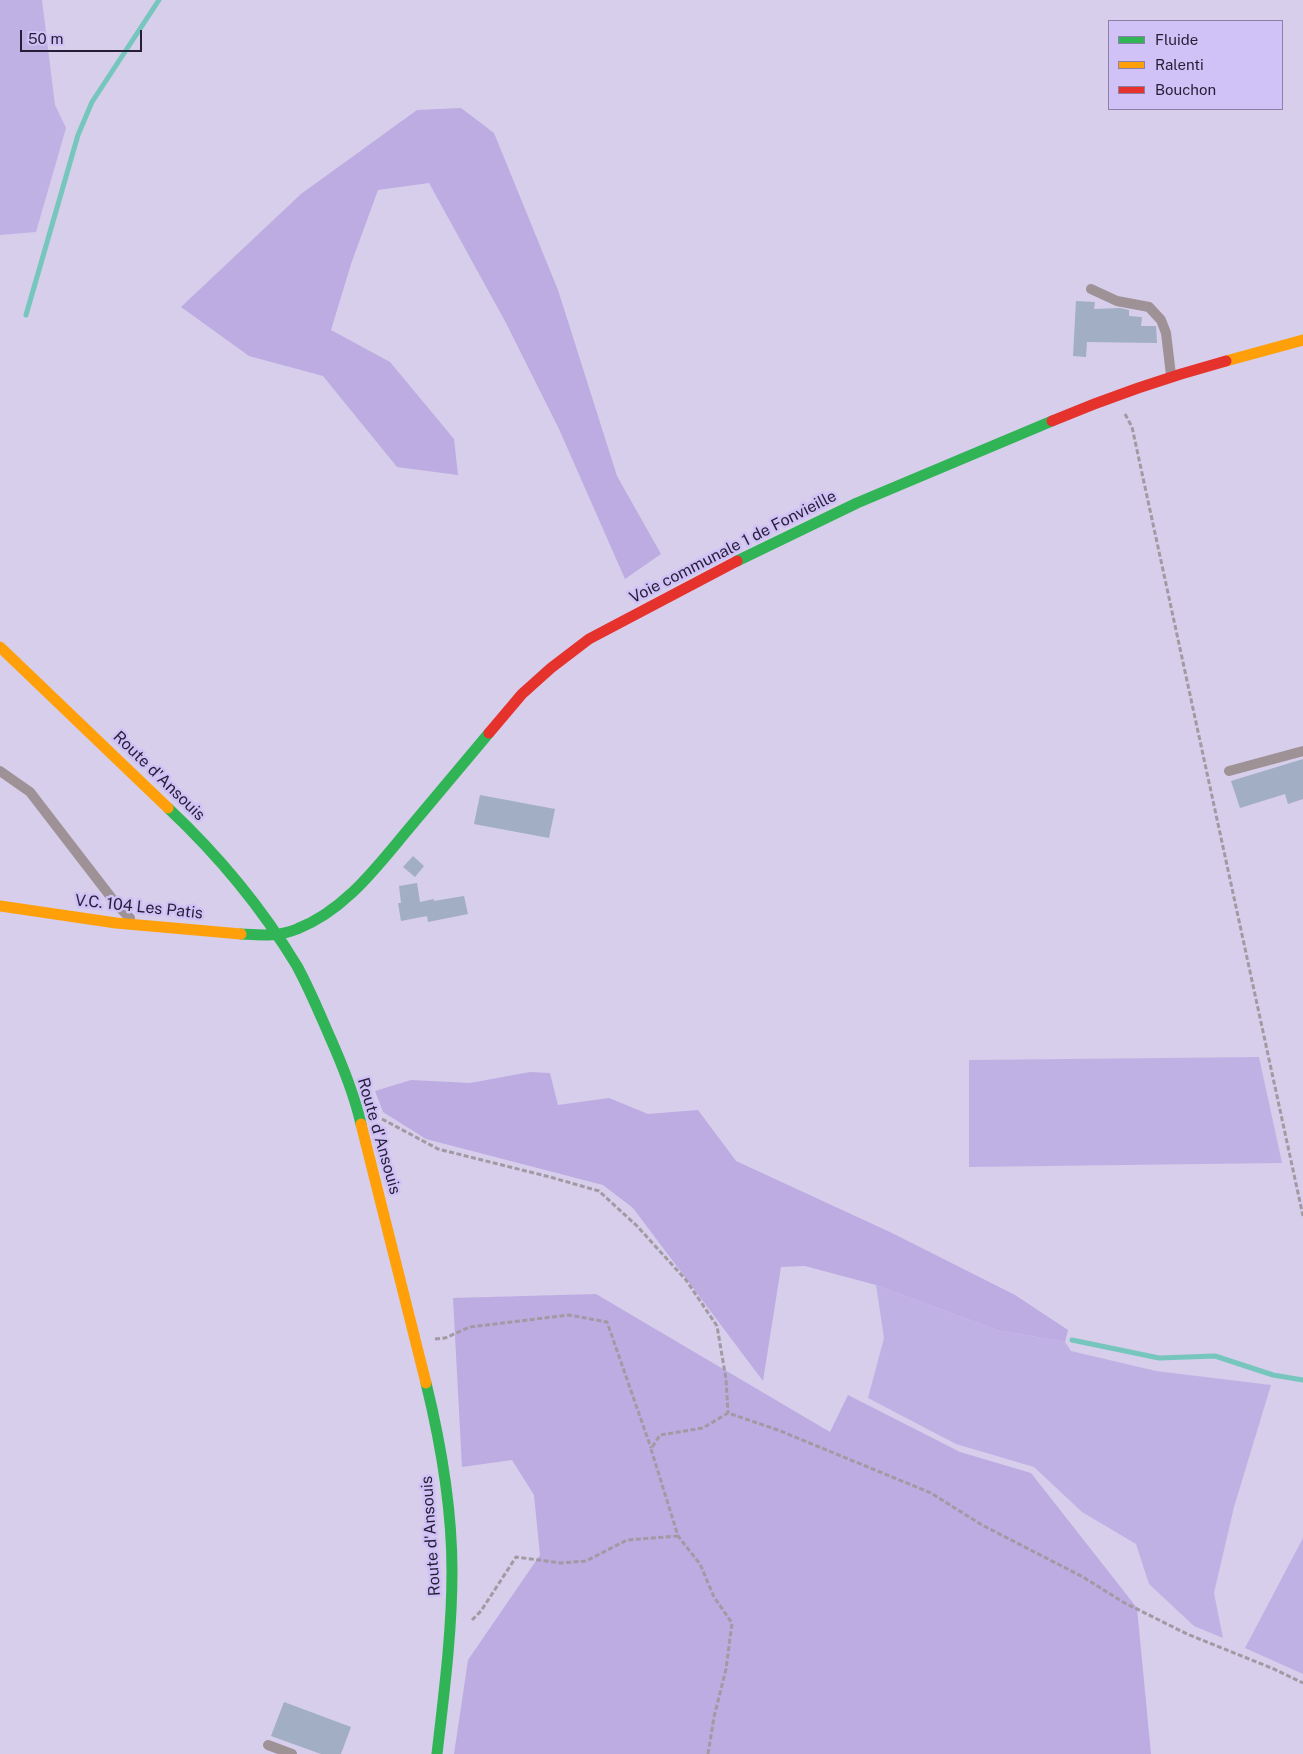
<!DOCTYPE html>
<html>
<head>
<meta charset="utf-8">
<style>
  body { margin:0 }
  #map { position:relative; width:1303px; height:1754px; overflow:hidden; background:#d6ceea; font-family:"Public Sans",sans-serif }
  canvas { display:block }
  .legend { position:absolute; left:1108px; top:20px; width:175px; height:90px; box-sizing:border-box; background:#d0c2f6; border:1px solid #8c80a9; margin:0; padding:6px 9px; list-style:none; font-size:15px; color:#251e36 }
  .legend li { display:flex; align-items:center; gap:10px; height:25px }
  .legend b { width:25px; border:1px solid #8c80a9 }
  .scale { position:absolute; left:20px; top:30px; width:122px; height:22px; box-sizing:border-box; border:2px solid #251e36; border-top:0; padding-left:6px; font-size:15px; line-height:18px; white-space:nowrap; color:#251e36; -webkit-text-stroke:4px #d0c2f6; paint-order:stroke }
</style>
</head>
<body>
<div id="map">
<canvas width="1303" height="1754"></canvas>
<ul class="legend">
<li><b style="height:6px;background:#30b455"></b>Fluide</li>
<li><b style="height:6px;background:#ff9f0a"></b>Ralenti</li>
<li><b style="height:6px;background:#e5322d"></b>Bouchon</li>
</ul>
<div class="scale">50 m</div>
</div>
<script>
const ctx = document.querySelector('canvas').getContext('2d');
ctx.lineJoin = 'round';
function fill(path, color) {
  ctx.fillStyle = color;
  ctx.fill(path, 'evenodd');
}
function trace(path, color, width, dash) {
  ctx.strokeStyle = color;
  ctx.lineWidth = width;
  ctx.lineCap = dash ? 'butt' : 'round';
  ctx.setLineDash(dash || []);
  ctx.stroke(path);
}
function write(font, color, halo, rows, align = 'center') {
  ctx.font = font + ' "Public Sans",sans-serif';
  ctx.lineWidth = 5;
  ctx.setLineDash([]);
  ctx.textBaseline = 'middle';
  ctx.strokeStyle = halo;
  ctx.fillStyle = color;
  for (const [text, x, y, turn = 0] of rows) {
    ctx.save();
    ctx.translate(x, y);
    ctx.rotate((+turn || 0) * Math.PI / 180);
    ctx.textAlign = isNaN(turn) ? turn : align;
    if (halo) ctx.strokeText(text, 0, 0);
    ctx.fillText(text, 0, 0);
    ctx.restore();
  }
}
const green = new Path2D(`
  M0,0H42L55,105L66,128L36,232L0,235Z
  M1259,1057L1282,1163L969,1167V1060Z
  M876,1285L997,1330L1065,1342L1071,1351L1156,1371L1271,1385L1234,1507L1214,1593L1223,1638L1194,1626L1149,1584L1136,1544L1082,1512L1034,1467L956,1444L868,1398L884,1338Z
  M1303,1538V1674L1245,1648Z`);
const forest = new Path2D(`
  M461,108L494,133L558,290L617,476L661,554L625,579L559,429L506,323L429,183L378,190L351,264L331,330L390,362L454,439L458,475L397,467L323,376L249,356L181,307L301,194L417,110Z
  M530,1072L550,1073L558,1105L609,1098L648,1114L698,1110L736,1161L892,1233L1015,1295L1068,1330L1065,1342L997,1330L876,1285L805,1266L781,1267L763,1381L633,1208L603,1185L426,1139L383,1112L375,1091L411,1080L470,1083Z
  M596,1294L830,1432L848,1395L960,1452L1031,1473L1137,1608L1151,1754H454L468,1660L540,1555L534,1495L512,1460L462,1467L453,1298Z`);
const stream = new Path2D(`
  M26,315L78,135L92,102L159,0
  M1072,1340L1159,1358L1215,1356L1273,1375L1303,1380`);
const building = new Path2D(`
  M1076,301L1095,302L1094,309L1120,308L1129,310V316L1142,317L1141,326H1156L1157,343L1087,342L1086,357L1073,356Z
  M1303,759V799L1288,804L1285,794L1240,808L1231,781Z
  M480,795L555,809L549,838L474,824Z
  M413,856L424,866L415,877L403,867Z
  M417,883L420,902L434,899V901L464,896L468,914L428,922L427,916L401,921L398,903H401L399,886Z
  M284,1702L351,1727L341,1754H321L271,1736Z`);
const path = new Path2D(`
  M1125,414L1132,427L1303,1216
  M382,1119L438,1149L550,1177L599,1191L637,1226L686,1280L717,1326L726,1379L728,1413
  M435,1339L445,1338L470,1327L569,1315L607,1322L651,1448
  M472,1620L481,1611L516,1557L561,1563L586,1561L627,1540L678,1536
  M708,1754L714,1717L726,1669L732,1623L714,1597L700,1564L678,1536L651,1449L660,1435L703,1428L728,1413L778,1430L931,1493L982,1525L1083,1577L1123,1602L1187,1634L1274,1669L1303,1683`);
const lane = new Path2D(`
  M1091,289L1117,301L1149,307L1161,320L1166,333L1171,375
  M0,771L30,792L117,905L130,918
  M1229,771L1303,751
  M268,1745L292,1754`);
const fast = new Path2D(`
  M737,561L857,503L1052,421
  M168,808C217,854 262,908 297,966C309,988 319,1012 329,1035C342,1064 354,1093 361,1124
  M241,934C260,935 278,937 297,929C346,910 378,865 411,826C437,795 463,764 489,733
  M426,1383C441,1444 452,1508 452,1571C452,1633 444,1693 437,1754`);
const slow = new Path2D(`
  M1226,361L1303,340
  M0,647L168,808
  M0,906L116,923L241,934
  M361,1124L426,1383`);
const jam = new Path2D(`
  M1052,421C1109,397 1167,377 1226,361
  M489,733L522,694L551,668L589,639L737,561`);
const streetNames = [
  ["Voie communale 1 de Fonvieille",733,547,-27],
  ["Route d'Ansouis",159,776,44],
  ["V.C. 104 Les Patis",139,907,6],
  ["Route d'Ansouis",379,1136,74],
  ["Route d'Ansouis",431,1536,-94]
];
fill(green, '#c0b1e4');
fill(forest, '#bcace2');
trace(stream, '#76c6be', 5);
fill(building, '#a1aec4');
trace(path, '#a399a3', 3, [5, 2.5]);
trace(lane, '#9f9296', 10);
trace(fast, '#30b455', 11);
trace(slow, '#ff9f0a', 11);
trace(jam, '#e5322d', 11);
write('16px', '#251e36', '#d0c2f6', streetNames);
</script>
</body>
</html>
